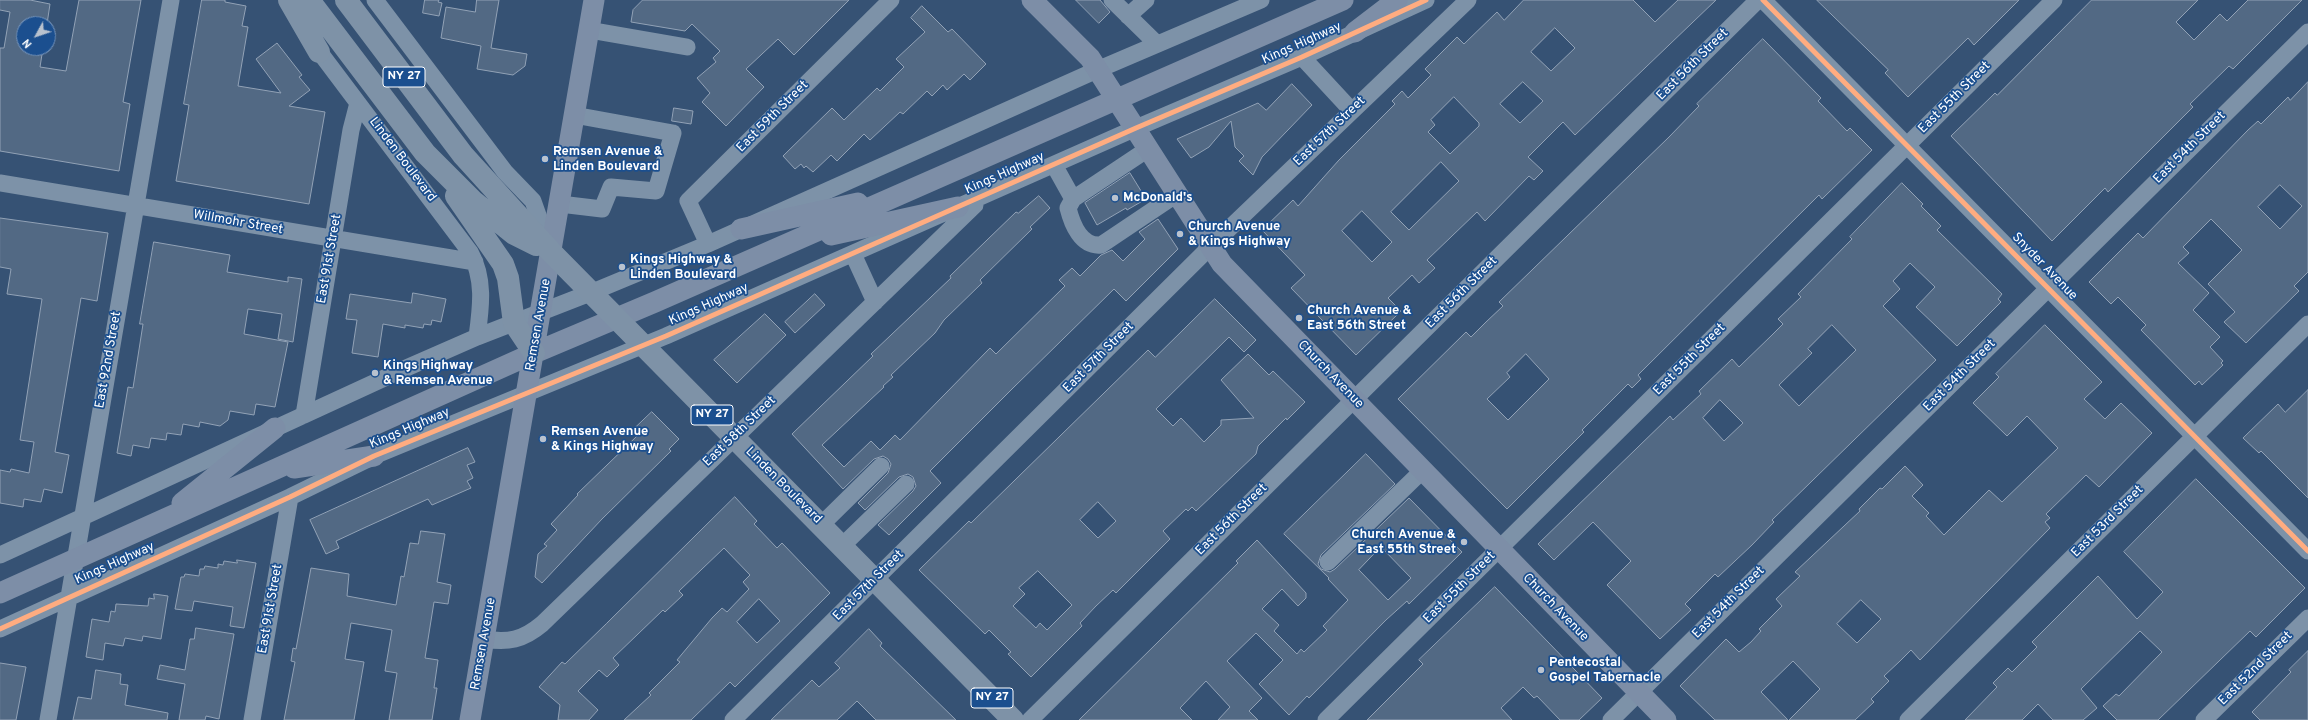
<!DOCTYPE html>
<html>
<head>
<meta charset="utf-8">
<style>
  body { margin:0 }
  #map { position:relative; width:2308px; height:720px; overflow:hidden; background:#365274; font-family:Overpass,sans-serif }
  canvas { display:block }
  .north { position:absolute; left:16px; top:16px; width:40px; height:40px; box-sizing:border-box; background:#1b4f8f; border:1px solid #7695bc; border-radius:50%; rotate:230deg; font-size:11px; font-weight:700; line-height:16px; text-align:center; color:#fff }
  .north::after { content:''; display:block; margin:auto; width:14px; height:18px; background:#b9c2ce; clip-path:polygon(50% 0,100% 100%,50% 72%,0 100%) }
</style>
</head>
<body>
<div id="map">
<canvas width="2308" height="720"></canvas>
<div class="north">N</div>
</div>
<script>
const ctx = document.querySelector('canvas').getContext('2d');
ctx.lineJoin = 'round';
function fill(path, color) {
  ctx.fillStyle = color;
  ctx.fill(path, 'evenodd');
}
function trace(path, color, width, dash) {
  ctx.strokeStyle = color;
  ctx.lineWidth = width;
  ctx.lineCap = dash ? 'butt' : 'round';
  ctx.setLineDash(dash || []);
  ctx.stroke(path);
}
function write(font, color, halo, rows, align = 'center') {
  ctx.font = font + ' Overpass,sans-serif';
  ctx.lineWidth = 3.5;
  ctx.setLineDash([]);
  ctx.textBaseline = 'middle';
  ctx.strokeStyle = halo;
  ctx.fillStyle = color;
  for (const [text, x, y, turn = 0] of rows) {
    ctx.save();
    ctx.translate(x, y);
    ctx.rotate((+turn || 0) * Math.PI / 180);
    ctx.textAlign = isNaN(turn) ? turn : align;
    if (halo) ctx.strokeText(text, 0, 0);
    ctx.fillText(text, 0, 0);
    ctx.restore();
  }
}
const building = new Path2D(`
  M0,0H30L50,4L47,24H24V48H43L40,67L66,71L79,0H141L123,102L130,104L119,171L0,151V48H4L10,12L0,10Z
  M202,0H225V2L246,6L242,26L248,27L238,86L281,93L256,59L277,43L302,75L299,77L310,90L289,106L325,112L309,204L176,181L189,105L184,104Z
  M425,0H439L438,2L442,3L439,16L423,13Z
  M477,0H499L491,48L527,54L525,66L513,75L477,69L481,46L441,38L446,7L475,12Z
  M643,0H849L794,55L778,39L746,69L764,87L726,126L702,102L710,93L697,78L716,62L713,58L720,51L692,24L685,31L631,22L633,10Z
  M1076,0H1100L1110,12L1099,23Z
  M1524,0H1633L1655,22L1678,0H1716L1575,135L1563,122L1528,157L1543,171L1534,180L1529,176L1485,221L1477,212L1427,260L1435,268L1419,283L1412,275L1388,298L1401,311L1356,355L1291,288L1305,275L1262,230L1293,200L1298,206L1339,160L1395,104L1392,101L1402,91L1408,98L1431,75L1425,69L1457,37L1464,44L1497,12L1504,20ZM1555,28L1575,48L1551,71L1531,52ZM1523,82L1543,101L1520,123L1500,104ZM1454,97L1479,123V126L1450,154L1428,132L1435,125L1431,120ZM1441,162L1459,181L1409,230L1391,212ZM1362,211L1392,242L1372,262L1342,231Z
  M1817,0H2019L1974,45L1968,38L1908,97L1885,73L1888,70Z
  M2092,0H2198L2176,22L2194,40L2220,14L2227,21L2248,0H2302L2233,69L2229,66L2190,104L2193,107L2108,192L2105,188L2052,241L1951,136L1995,93L1997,95Z
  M922,6L948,32L952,29L986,64L970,80L964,74L947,90L943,85L932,96L927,91L903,114L900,112L870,140L864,134L837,161L831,155L813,172L806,166L804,168L801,164L795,169L783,156L832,108L844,120L877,88L880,91L904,67L896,59L925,32L911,18Z
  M1763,39L1821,98L1818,101L1847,131L1850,128L1872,150L1822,199L1819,195L1638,375L1641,379L1632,388L1628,384L1582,430L1584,432L1507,509L1398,399L1466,332L1471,337L1486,322L1503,306L1499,302L1669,137L1699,106L1697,104ZM1526,354L1549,379L1508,420L1487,399L1510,377L1507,373Z
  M2308,82V272L2294,286L2299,291L2246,343L2224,322L2235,312L2208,284L2242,250L2211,219L2183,247L2189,253L2178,263L2209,293L2193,310L2220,337L2210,347L2223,361L2221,363L2223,365L2202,385L2199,381L2195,385L2141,330L2146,325L2118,297L2111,304L2089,282L2138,233L2143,238L2248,130L2258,121L2261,124L2288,97L2290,100ZM2280,185L2302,206L2280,229L2258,207Z
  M1292,84L1312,105L1262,157L1253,175L1239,161L1244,156L1235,147L1231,121L1209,147L1191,158L1177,139L1258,103L1266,110Z
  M674,108L693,111L691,124L672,121Z
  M1130,173L1146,199L1127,210L1126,208L1097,225L1085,203Z
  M1902,183L1923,204L1921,206L1941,226L1937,230L2002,294L1998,299L2001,302L1957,346L1916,307L1935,287L1910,263L1893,281L1900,289L1883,306L1936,360L1772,520L1774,522L1752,545L1718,577L1715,574L1685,604L1691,610L1660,639L1607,585L1631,561L1593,522L1554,560L1538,544L1670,416L1673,420L1701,394L1699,391L1732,359L1739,367L1772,335L1783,324L1778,319L1801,297L1798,294L1852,239L1850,237ZM1832,325L1856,350L1799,406L1779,385L1812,353L1808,349ZM1720,400L1743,423L1724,441L1703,418Z
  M1039,196L1050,208L1030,227L1032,229L980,280L982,283L944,320L935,333L891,375L893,377L883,386L884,387L822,445L844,467L871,441L880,450L895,435L900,440L990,348L996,354L1065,286L1059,280L1072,268L1080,276L1101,255L1112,250L1123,261L1145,239L1139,232L1158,219L1178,249L1126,301L1114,289L1013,388L930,471L941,483L889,535L878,525L913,491L916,486L913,477L908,474L899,477L865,510L858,503L888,473L891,464L888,459L883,456L874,459L843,489L792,434L873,356L871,354L951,278L950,276L987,240L1016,212L1018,213Z
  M0,218L108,233L97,301L81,298L55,452L69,455L62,493L44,489L41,502L24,499L23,507L0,503V470L10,472L11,469L29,473L34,442L20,440L42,299L7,294L11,269L0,267Z
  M154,242L230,255L227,272L288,282V277L302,279L293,342L278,339L282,314L248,309L244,334L288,342L275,407L256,404L254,415L230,411L228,420L220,426L200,422L199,427L183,424L181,435L167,433L166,440L151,438L149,448L133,445L131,456L117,453L128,387L133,388L143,324H140Z
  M413,293L446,299L441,322L432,320L431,325L424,324L423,328L405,325V328L383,324L378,357L352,353L357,320L346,319L350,294L411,303Z
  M815,294L825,305L795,333L785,322Z
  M1215,299L1256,340L1244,352L1229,337L1156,409L1173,426L1181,418L1204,442L1221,425V420L1254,418L1221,380L1248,354L1269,375L1273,371L1305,402L1287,420L1286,418L1258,446L1256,454L1196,511L1192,507L1188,511L1186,509L1163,531L1170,539L1116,593L1113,590L1096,606L1080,623L1082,626L1031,677L1008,654L1011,652L989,630L985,634L919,570L969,521L971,523L1148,350L1155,357ZM1098,502L1116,521L1098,538L1080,520ZM1038,571L1072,605L1047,630L1040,623L1036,628L1013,606L1025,594L1019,588Z
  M765,314L786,335L737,383L714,360Z
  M2045,325L2102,382L2084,399L2105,419L2121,403L2152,433L2099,487L2086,475L2046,514L2050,518L2045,522L2050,528L1920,660L1911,650L1900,661L1884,676L1889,681L1871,699L1874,702L1855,720H1789L1820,689L1793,661L1761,692L1788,720H1715L1680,686L1726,639L1739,652L1751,642L1761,631L1759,629L1782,606L1776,599L1800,576L1795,572L1860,511L1859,509L1880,488L1882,489L1905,466L1923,485L1912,496L1929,513L1926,516L1944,535L1989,490L2002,502L2058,448L2027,416L2007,436L1973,403L1999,377L1996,374ZM1861,600L1881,619L1857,643L1837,624Z
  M2308,390V498L2261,451L2259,453L2243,438L2278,404L2285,412Z
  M652,412L679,439L669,449L671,451L602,519L542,583L535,577L538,554L547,546L544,544L557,530L551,524L578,495L577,494L637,436L632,431Z
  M468,448L475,462L467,465L473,478L467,481L471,488L432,505L428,499L366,527L336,541L339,548L326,554L310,520Z
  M1366,454L1395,484L1321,555L1318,564L1321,569L1330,572L1335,569L1409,498L1462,552L1409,604L1407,601L1386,620L1309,698L1307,696L1289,715L1259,684L1283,660L1256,633L1227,661L1262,698L1249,711L1258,720H1218L1230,707L1206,681L1180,708L1192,720H1079L1238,563L1236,561L1257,540L1306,593V598L1298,606L1282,589L1262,609L1279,625L1274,631L1297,654L1301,649L1304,652L1327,630L1323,626L1348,600L1328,579L1329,578L1284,534ZM1381,547L1411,578L1388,600L1359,570Z
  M2196,479L2305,588L2256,637L2250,631L2158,720H2117L2103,706L2116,694L2119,696L2162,652L2140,631L2081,689L2097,708L2083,720H2053L2038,704L2022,720H1965L1997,687L1993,683L2008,668L2012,672L2037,647L2032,642L2098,576L2137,619L2163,592L2124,552Z
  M735,497L757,521L754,524L777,548L782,543L830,593L735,687L730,682L691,720H624L651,695L649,693L680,662L677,660L712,618L722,608L727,612L749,589L743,582L750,575L724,548L679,591L683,595L665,612L663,610L613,658L619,665L607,677L599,670L578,691L598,710L589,720H558L560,705L539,687L562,662L565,664L606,624ZM759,599L780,621L757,643L737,622Z
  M421,531L445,534L437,582L451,585L448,604L434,602L425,658L438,660L434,688H437L432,720H389L397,673L385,671L392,630L351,623L345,659L364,662L354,720H284L295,662L291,661L293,648L296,649L311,568L349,574L347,596L396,605L401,576L404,577L410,543L418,544Z
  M237,560L256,563L244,628L230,626L233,607L194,601L192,611L175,609L181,577H184L185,574L199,576L200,569H204L205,566L218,568V564L223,565L224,561L237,563Z
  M1495,587L1602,698L1579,720H1560L1537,696L1534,698L1523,687L1501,708L1512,720H1367L1423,664L1419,660Z
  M154,594L168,596L161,639L143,636L142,641L125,638L123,646L105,643L103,660L86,657L92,619L109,622L111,611L115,612L116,604L148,606L149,598L154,599Z
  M196,628L234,634L219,719L206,716L205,720H179L185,684L157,679L160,665L185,670L190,639H194Z
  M869,629L882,643L880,646L956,720H876L857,701L837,720H771L812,680L819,687L840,668L835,663Z
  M2308,651V720H2260L2252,712L2291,672L2289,670Z
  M0,663L26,667L16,720H0Z
  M96,670L121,674L120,684L128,685L125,705L168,713L167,720H73L78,697L91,699Z`);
const minor = new Path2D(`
  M375,0L505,172L533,201L549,246
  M1112,0L1157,44
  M1763,0L2308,551
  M1128,16L1146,0
  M589,30L687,47
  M312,42L470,252C485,279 481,307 477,337
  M1302,57L1352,111
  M1148,149L1073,199L1068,208C1072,224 1081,247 1101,245L1177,194
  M1054,165L1073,199
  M0,183L475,262
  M560,204L602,209L611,187L656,191L673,133L574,115
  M708,244L688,201L891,0
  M853,254L875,302
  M304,415L351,130L358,103
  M821,525L881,466
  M842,546L906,484
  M0,555L404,369L477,337L590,293L708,244L1097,70L1261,0
  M1328,562L1422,471
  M0,629L290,497L374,456L666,336L1136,128L1302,57L1426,0
  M484,639C508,643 523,640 542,624L975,205
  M48,720L171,0
  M252,720L290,497
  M733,720L1211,246L1468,0
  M1030,720L1758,0
  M1326,720L2054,0
  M1611,720L2308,32
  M1908,720L2308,324
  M2204,720L2308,618`);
const major = new Path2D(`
  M1032,0L1090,58L1222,264L1666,720
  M1355,32L1397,0
  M741,229L858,203
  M831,235L958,207
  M294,468L374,456
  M182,503L275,428
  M0,593L534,353L655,302L1343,0
  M470,720L594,0`);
const highway = new Path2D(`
  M289,0L319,52
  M309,0L425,153L473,201L514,234L536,245
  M346,0L463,155L552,253L1013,720
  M456,196L503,264L508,278L514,323L534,353`);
const cycleway = new Path2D(`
  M1763,0L2308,551
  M0,629L290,497L374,456L666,336L1136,128L1302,57L1426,0`);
const markers = [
  [545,159,4,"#b9c2ce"],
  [1115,198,4,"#b9c2ce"],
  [1180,234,4,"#b9c2ce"],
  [622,267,4,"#b9c2ce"],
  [1299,318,4,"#b9c2ce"],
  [375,373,4,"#b9c2ce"],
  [543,439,4,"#b9c2ce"],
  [1464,542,4,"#b9c2ce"],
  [1541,670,4,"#b9c2ce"]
];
const shields = [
  [404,77,42],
  [712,415,42],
  [992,698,42]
];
const shieldNames = [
  ["NY 27",404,77],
  ["NY 27",712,415],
  ["NY 27",992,698]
];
const streetNames = [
  ["Kings Highway",1302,44,-24],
  ["East 56th Street",1693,65,-45],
  ["East 55th Street",1955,98,-45],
  ["East 59th Street",773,117,-45],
  ["East 57th Street",1330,132,-44],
  ["East 54th Street",2190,148,-45],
  ["Linden Boulevard",402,160,53],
  ["Kings Highway",1005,174,-24],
  ["Willmohr Street",238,223,10],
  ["East 91st Street",330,259,-80],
  ["Snyder Avenue",2044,267,46],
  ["East 56th Street",1462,293,-45],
  ["Kings Highway",709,305,-24],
  ["Remsen Avenue",539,325,-80],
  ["East 57th Street",1099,358,-45],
  ["East 92nd Street",109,360,-80],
  ["East 55th Street",1690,360,-45],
  ["Church Avenue",1330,375,46],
  ["East 54th Street",1960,376,-45],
  ["Kings Highway",410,429,-23],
  ["East 58th Street",740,432,-44],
  ["Linden Boulevard",783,486,45],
  ["East 56th Street",1232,520,-45],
  ["East 53rd Street",2108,522,-45],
  ["Kings Highway",115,564,-24],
  ["East 57th Street",869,586,-45],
  ["East 55th Street",1460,588,-45],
  ["East 54th Street",1729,603,-45],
  ["Church Avenue",1555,608,46],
  ["East 91st Street",271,609,-80],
  ["Remsen Avenue",484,644,-80],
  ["East 52nd Street",2256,669,-45]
];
const poiNames = [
  ["Remsen Avenue &",553,152],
  ["Linden Boulevard",553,167],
  ["McDonald's",1123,198],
  ["Church Avenue",1188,227],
  ["& Kings Highway",1188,242],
  ["Kings Highway &",630,260],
  ["Linden Boulevard",630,275],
  ["Church Avenue &",1307,311],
  ["East 56th Street",1307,326],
  ["Kings Highway",383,366],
  ["& Remsen Avenue",383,381],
  ["Remsen Avenue",551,432],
  ["& Kings Highway",551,447],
  ["Church Avenue &",1456,535,"right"],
  ["East 55th Street",1456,550,"right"],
  ["Pentecostal",1549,663],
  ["Gospel Tabernacle",1549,678]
];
fill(building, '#526984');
trace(building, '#92a2b6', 1);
trace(minor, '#7d92a8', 17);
trace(major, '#7d8ea7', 21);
trace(highway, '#7e92a7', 22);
trace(cycleway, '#ffac80', 5);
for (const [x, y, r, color] of markers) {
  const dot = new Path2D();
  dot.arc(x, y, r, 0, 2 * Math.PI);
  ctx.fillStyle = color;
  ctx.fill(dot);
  trace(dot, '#1b4f8f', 1.5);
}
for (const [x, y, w] of shields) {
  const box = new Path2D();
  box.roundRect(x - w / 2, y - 10, w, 20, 3);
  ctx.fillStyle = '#1b4f8f';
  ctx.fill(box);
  trace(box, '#fff', 1);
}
write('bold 12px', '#fff', null, shieldNames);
write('13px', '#fff', '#1b4f8f', streetNames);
write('bold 13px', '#fff', '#1b4f8f', poiNames, 'left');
</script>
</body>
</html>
